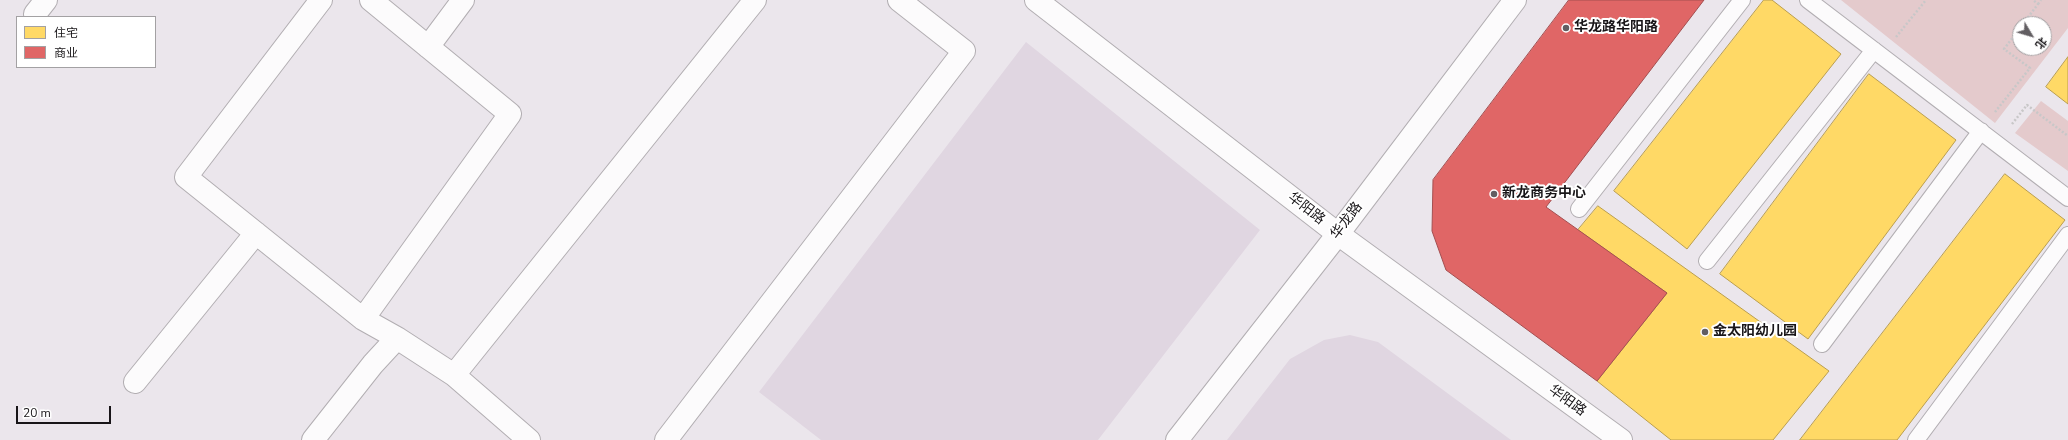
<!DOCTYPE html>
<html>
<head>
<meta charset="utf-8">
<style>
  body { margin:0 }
  #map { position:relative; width:2068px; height:440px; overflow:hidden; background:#ebe6ec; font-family:"Nunito Sans","Noto Sans SC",sans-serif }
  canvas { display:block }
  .legend { position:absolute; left:16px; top:16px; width:140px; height:52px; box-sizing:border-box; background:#fff; border:1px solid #a3a1a3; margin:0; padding:5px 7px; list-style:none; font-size:12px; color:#181518 }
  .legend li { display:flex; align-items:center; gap:8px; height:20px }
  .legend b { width:20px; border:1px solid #a3a1a3 }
  .north { position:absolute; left:2012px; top:16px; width:40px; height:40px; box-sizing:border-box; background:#fff; border:1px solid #a3a1a3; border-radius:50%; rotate:128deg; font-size:11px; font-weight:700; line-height:16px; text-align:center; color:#181518 }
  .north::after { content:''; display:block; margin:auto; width:14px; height:18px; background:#625e62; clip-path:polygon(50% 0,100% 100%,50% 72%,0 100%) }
  .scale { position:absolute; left:16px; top:406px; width:95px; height:18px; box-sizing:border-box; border:2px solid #181518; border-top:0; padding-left:5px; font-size:12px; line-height:14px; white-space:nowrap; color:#181518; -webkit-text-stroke:3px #fff; paint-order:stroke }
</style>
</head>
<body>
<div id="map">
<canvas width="2068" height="440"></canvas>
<ul class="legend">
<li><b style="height:11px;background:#ffd966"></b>住宅</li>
<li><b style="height:11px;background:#e06666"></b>商业</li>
</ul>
<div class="north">北</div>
<div class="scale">20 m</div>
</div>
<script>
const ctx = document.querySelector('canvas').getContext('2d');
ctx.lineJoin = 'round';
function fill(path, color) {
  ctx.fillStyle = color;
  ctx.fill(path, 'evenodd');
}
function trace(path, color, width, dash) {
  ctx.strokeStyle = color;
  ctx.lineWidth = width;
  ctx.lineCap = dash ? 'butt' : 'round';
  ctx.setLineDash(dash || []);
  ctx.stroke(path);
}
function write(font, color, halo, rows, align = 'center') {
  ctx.font = font + ' "Nunito Sans","Noto Sans SC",sans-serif';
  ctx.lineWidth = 4;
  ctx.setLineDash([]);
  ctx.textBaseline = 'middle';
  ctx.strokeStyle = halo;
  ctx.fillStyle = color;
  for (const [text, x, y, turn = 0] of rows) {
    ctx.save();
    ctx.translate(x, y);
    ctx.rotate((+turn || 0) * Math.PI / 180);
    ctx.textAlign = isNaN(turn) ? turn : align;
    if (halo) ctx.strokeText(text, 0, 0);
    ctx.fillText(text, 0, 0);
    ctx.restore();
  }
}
const built = new Path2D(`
  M1026,42L1260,230L1098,440H821L759,392Z
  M1350,335L1378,342L1511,440H1227L1290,359L1324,340Z`);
const green = new Path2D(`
  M1841,0H2068V28L1995,123ZM2020,24H2044V48H2020Z
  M2041,101L2068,121V171L2015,133Z`);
const homes = new Path2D(`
  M1764,0H1772L1841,54L1687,249L1614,191Z
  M2068,57V104L2046,87Z
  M1869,74L1956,140L1808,339L1720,274Z
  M2005,174L2065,220L1897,440H1800Z
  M1598,206L1829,371L1773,440H1671L1597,381L1667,293L1578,230Z`);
const shops = new Path2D(`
  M1569,0H1704L1546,207L1667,293L1597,381L1446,270L1432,231L1433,180Z`);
const path = new Path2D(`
  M2038,4L2041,0
  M2023,24L2038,4L2033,0
  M1896,37L1926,0
  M1995,112L2030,68L2004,49L2020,28
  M2012,124L2027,105L2068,136`);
const service = new Path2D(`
  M1808,0L2068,198
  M1579,209L1742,0
  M1707,261L1874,50
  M1822,344L1981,131
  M1916,440L2068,235`);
const minor = new Path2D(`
  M321,0L186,177L363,319L397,338
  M35,14L46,0
  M428,47L463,0
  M363,319L510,114L371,0
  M454,375L755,0
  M135,382L256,233
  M313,440L373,364L397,338L454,375L529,440
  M666,440L964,51L899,0`);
const tertiary = new Path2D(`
  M1036,0L1338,234L1621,440`);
const secondary = new Path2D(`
  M1177,440L1338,234L1515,0`);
const markers = [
  [1566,28,4,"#625e62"],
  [1494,194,4,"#625e62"],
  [1705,332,4,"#625e62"]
];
const poiNames = [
  ["华龙路华阳路",1574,28],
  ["新龙商务中心",1502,194],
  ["金太阳幼儿园",1713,332]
];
const streetNames = [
  ["华阳路",1306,209,38],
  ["华龙路",1347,221,-53],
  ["华阳路",1567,401,36]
];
fill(built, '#e0d6e1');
fill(green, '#e4cacc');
fill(homes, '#ffd966');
trace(homes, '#ba9e4f', 1);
fill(shops, '#e06666');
trace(shops, '#a44e4f', 1);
trace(service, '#b2aeb2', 18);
trace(minor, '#b2aeb2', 24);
trace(tertiary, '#b2aeb2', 24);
trace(secondary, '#b2aeb2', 24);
trace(path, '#c8c7c8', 2.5, [2, 2]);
trace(service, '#fcfbfc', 16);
trace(minor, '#fcfbfc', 22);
trace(tertiary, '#fcfbfc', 22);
trace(secondary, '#fcfbfc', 22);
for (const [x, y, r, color] of markers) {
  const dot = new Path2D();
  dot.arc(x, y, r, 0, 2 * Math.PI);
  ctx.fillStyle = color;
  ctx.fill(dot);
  trace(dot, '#fff', 1.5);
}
write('bold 14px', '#181518', '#fff', poiNames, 'left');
write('14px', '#181518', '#fff', streetNames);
</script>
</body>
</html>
